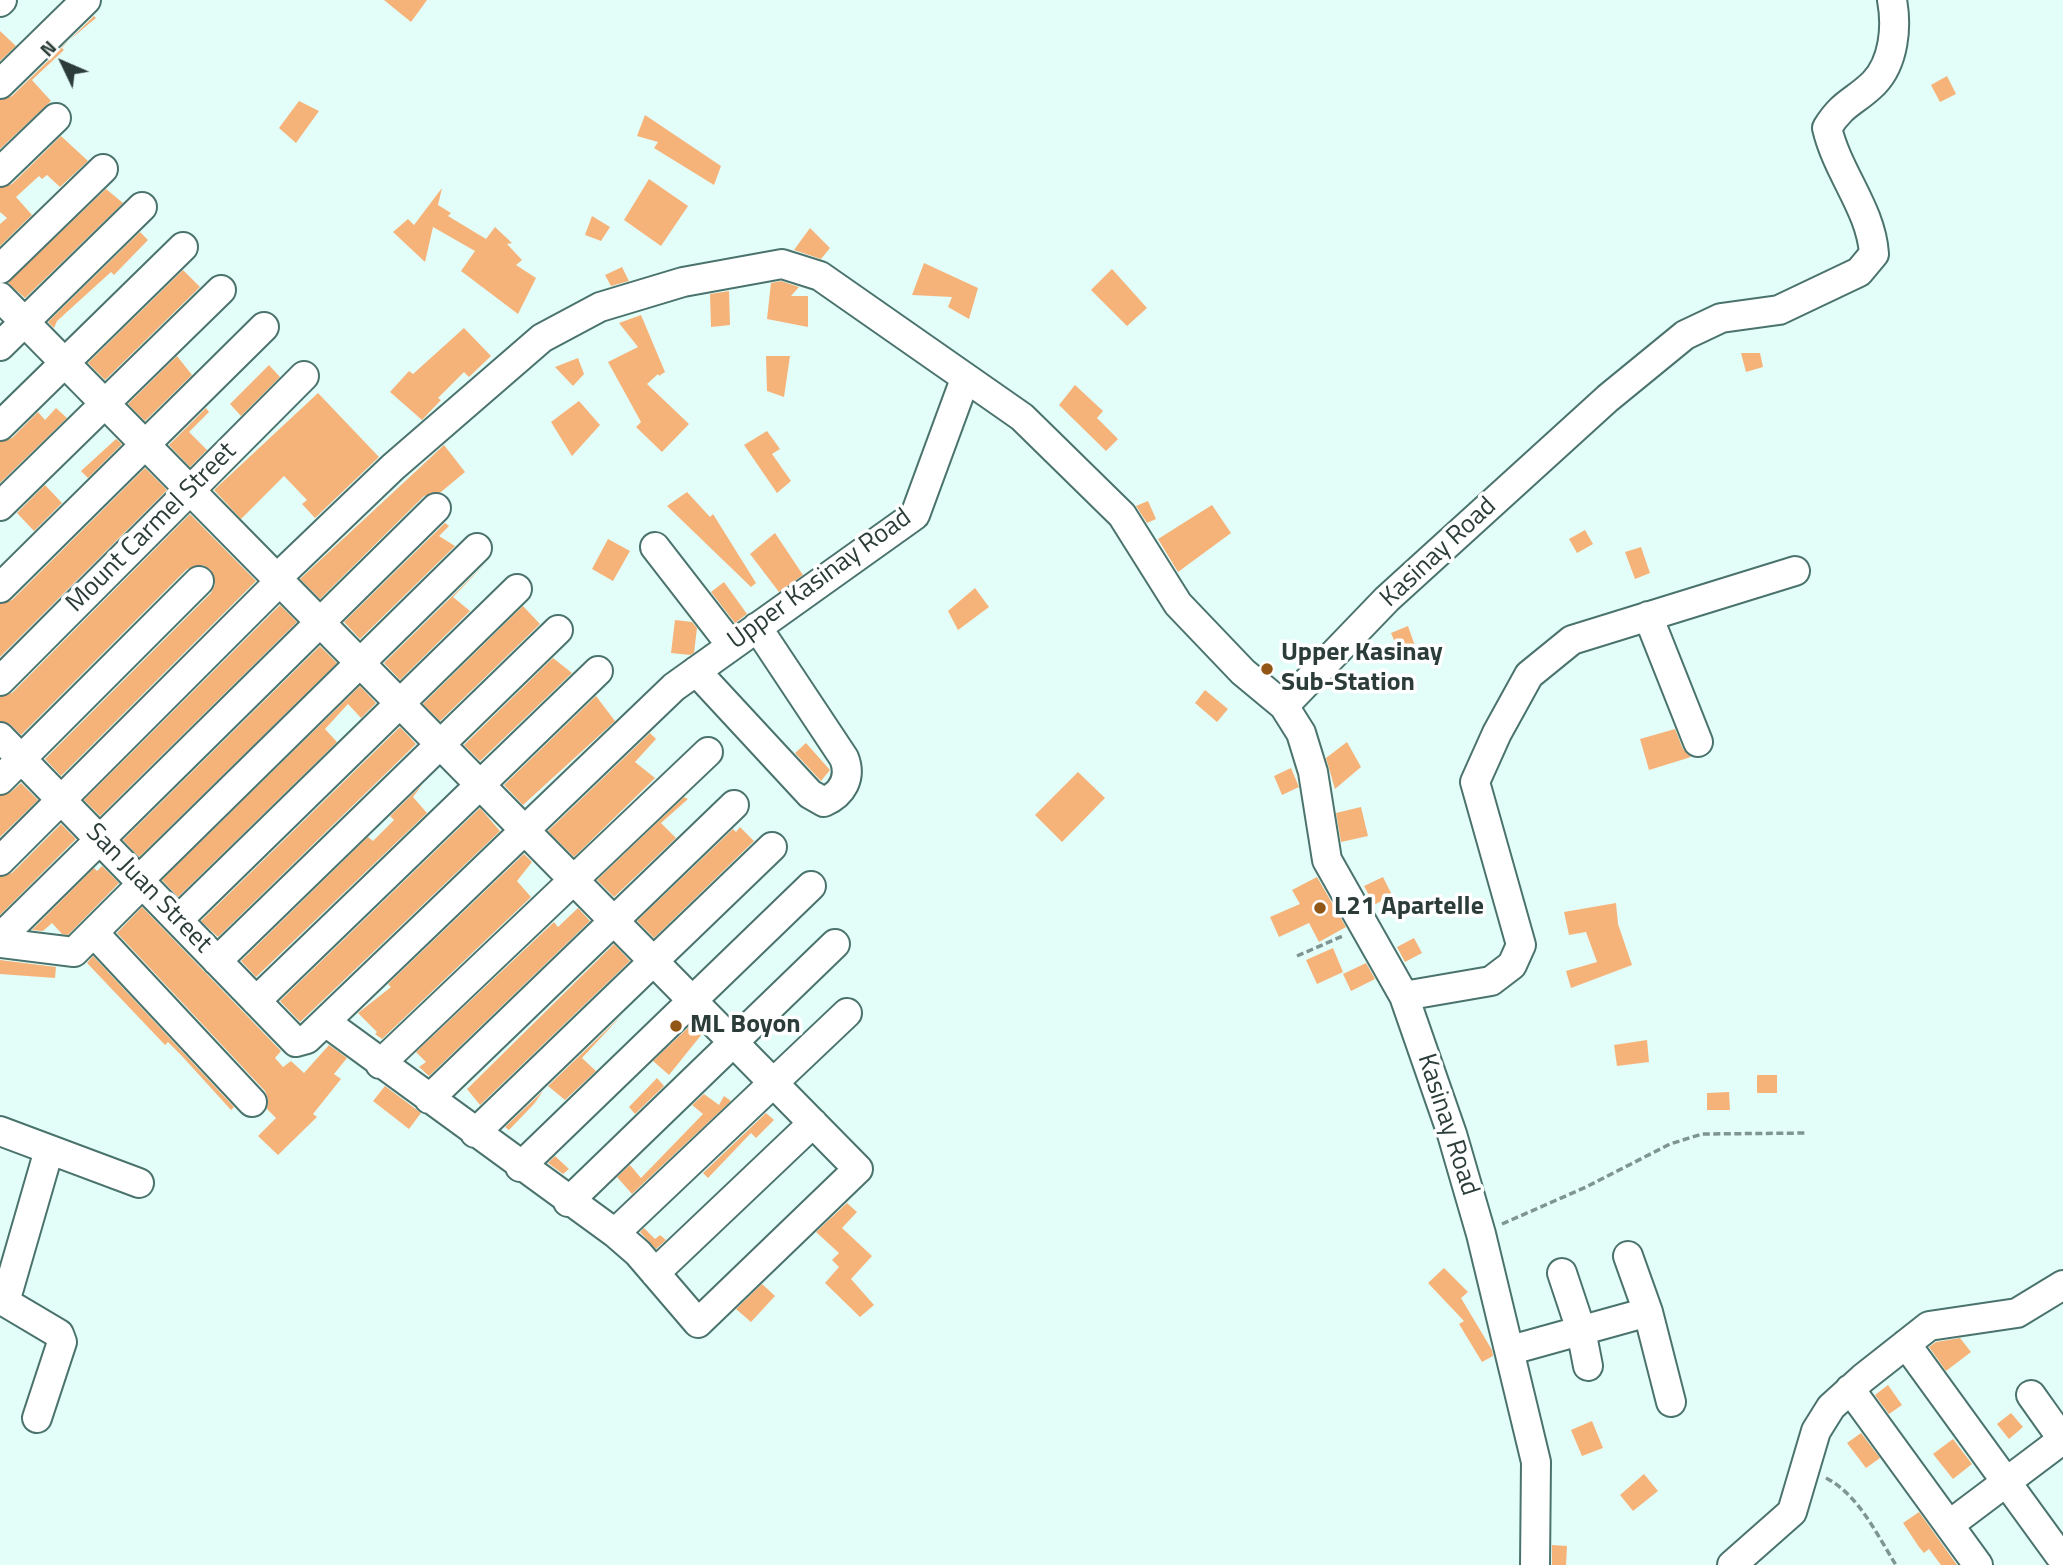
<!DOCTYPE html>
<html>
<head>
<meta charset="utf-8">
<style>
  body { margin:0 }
  #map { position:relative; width:2063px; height:1565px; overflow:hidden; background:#e3fdf9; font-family:"Titillium Web",sans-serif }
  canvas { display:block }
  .north { position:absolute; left:28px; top:28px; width:70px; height:70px; -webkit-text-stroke:5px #fff; paint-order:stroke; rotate:314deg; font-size:19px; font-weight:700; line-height:28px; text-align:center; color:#2b3c39 }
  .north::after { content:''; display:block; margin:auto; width:24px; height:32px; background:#2b3c39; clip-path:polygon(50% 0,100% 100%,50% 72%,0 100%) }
</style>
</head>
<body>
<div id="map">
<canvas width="2063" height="1565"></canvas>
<div class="north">N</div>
</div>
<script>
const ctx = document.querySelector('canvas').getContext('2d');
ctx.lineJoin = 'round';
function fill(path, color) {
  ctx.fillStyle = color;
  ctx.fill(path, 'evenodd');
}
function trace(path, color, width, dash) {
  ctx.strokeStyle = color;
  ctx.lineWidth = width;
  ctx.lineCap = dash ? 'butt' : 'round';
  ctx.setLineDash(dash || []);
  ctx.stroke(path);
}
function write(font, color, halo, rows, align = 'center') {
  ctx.font = font + ' "Titillium Web",sans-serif';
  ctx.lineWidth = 7;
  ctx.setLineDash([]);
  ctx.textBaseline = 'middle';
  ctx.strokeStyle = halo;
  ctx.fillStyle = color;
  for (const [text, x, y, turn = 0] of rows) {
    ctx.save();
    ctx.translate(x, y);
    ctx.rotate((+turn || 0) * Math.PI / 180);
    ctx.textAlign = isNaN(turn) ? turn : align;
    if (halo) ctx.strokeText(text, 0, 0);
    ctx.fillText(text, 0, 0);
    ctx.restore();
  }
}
const building = new Path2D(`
  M384,0H427L411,22Z
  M94,16L96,18L61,47L64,50L32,80L51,101L0,149V100L12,96Z
  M0,31L16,46L0,61Z
  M1947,76L1956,94L1940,102L1931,85Z
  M299,101L319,111L296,143L279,128Z
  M645,115L721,166L714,185L654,148L658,142L637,136Z
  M61,136L88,161L60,187L47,175L42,179L39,176L16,197L32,215L0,246V224L7,218L0,212V188L12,184Z
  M649,179L688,206L661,246L624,220Z
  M442,188L438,205L451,213L448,216L486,239L495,227L512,243L507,244L522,260L516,265L536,278L518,314L461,271L475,251L433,227L425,262L393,232L408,219L414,225Z
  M106,189L123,203L25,298L8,283Z
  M592,216L610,227L601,241L585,235Z
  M810,228L830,248L821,259L794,250Z
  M140,232L148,240L114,275L111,272L57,321L54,328L48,322Z
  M924,263L978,288L969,319L948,307L952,297L912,295Z
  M622,267L629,281L611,286L605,275Z
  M1112,269L1147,308L1127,326L1091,290Z
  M183,270L200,287L105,380L88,363Z
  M781,281L799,287L791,296H808V327L767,319L771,283Z
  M729,291L730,325L711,327L710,294Z
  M641,315L665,372L659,376L658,374L647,384L689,424L662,452L636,427L641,422L608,362L638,347L619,323Z
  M464,328L491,356L469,377L464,372L438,398L441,400L422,420L390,392L409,371L413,374Z
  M1741,353H1760L1763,367L1746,372Z
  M177,356L192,375L145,421L128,404Z
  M766,356H790L784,397L767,391Z
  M578,358L584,374L573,386L555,367Z
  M269,365L280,377L241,416L230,404Z
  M1075,385L1103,411L1097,418L1118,439L1106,451L1059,405Z
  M318,393L379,457L315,518L302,504L307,500L284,476L241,519L214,490Z
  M579,401L600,425L572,456L551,422Z
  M56,408L67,418L0,483V442L12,438L38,412L45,420Z
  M206,408L209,412L189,432L207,450L190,467L169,445Z
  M767,431L780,449L772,454L791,481L777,493L744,445Z
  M116,439L122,444L88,478L81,471Z
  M444,445L465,472L441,492L424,496L320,599L300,579Z
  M145,468L167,490L0,657V604L12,600Z
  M45,485L62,503L34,531L17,513Z
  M687,492L710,517L713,514L756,583L751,587L667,506Z
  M1148,501L1156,519L1147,523L1136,506Z
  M1212,505L1231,533L1178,572L1158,539Z
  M190,514L256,581L61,776L45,759L211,593L215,585L211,570L203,565L187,569L21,735L11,725L0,721V697L12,693Z
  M445,523L449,526L439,536L455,546L360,639L344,622Z
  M1585,530L1593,544L1577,553L1569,539Z
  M775,533L803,575L779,592L750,554Z
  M608,539L630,551L613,581L592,569Z
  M1641,547L1650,573L1635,579L1625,552Z
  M485,564L453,597L470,611L400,680L384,663Z
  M724,582L747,614L735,623L711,592Z
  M975,588L989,607L958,630L948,611Z
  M280,605L297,622L100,816L84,800Z
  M523,606L540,624L440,721L423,704Z
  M675,620L692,622L697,628L694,653L690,655L671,653Z
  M1408,626L1415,646L1399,652L1391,633Z
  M320,646L337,663L139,857L123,840Z
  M553,658L572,673L480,761L464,745Z
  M360,686L376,703L361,718L348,704L325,729L337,742L178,897L162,880Z
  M1205,690L1228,709L1217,722L1195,703Z
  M596,696L615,721L523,805L504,785Z
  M400,727L416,744L218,937L201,921Z
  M1675,729L1683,749L1691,757L1649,770L1640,739Z
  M650,733L656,739L635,762L655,778L574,857L548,831Z
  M1347,742L1361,767L1335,789L1326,758Z
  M806,743L830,770L821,781L795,753Z
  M1291,768L1299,787L1282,795L1274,776Z
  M1078,772L1105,798L1062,842L1035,815Z
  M21,783L38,800L0,837V796L11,792Z
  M422,785L413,797L427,813L256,977L241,961L368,837L373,841L394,820L390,816Z
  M684,797L688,799L661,823L676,838L614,897L597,880Z
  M1361,807L1368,836L1341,842L1336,813Z
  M480,808L500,831L300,1022L280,1001Z
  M61,824L76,839L0,915V877L12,873Z
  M740,827L754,841L654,938L637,921L733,829L736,832Z
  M524,854L532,862L517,881L531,897L382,1039L375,1034L377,1032L358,1013L391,987L388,984Z
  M102,866L119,883L68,935L62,934L52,923L43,931L32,930L94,868L97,871Z
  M1317,877L1346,927L1319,942L1309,923L1279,937L1270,917L1300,904L1292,890Z
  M1383,877L1392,895L1374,905L1364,886Z
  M1616,903L1618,924L1632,965L1571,988L1566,971L1597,962L1586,932L1569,935L1564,912Z
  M142,907L281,1051L275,1058L283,1067L291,1061L304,1073L329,1045L347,1058L334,1074L341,1079L313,1114L317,1117L278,1155L258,1136L276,1118L267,1109L268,1099L265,1091L117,933Z
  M578,908L590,921L429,1076L419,1067L426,1062L416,1052L554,922L558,927Z
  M1414,938L1422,953L1405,962L1397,947Z
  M614,944L630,961L480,1105L467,1089L459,1097Z
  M1333,948L1343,972L1317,984L1306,960Z
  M93,956L234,1107L231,1110L181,1055L168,1042L165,1045L87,963Z
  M0,960L56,967L55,978L0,974Z
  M1366,963L1375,979L1351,991L1343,974Z
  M621,1016L582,1058L596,1071L565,1100L548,1086Z
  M692,1024L702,1034L669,1075L653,1061Z
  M1647,1040L1649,1062L1617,1066L1614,1045Z
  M1757,1075H1777V1093H1757Z
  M657,1078L664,1086L635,1114L629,1107Z
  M385,1086L421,1113L409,1129L373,1101Z
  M543,1091L534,1104L509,1130L505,1127Z
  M1729,1092L1730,1110H1707V1093Z
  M704,1094L719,1105L724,1096L731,1101L632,1194L617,1177L630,1165L641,1178L703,1114L692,1105Z
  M766,1113L774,1120L756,1138L751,1133L708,1178L703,1173Z
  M555,1156L569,1169L563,1174L548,1163Z
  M847,1203L857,1212L842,1228L872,1256L851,1279L874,1305L860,1317L825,1283L839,1267L832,1260L839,1253L816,1232Z
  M644,1228L655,1239L660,1235L666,1240L656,1249L640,1232Z
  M1444,1268L1468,1292L1461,1298L1492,1350L1493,1356L1482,1362L1459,1324L1464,1321L1428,1283Z
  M762,1284L775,1296L751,1322L736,1309Z
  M1960,1338L1971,1352L1946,1371L1929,1347L1936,1342Z
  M1888,1385L1902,1405L1889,1414L1875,1395Z
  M2011,1413L2023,1427L2009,1439L1997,1424Z
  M1592,1421L1603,1448L1582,1456L1571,1430Z
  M1861,1433L1880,1458L1866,1468L1847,1443Z
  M1953,1439L1972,1464L1953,1479L1933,1454Z
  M1644,1474L1658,1491L1633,1511L1620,1495Z
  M1919,1512L1957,1565H1941L1929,1549L1924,1553L1919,1547L1903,1523Z
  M1552,1545L1567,1546L1566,1565H1552Z`);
const path = new Path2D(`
  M1297,956L1345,935
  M1502,1224L1586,1187L1670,1144L1702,1134L1807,1133
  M1826,1478C1859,1495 1877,1535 1896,1565`);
const minor = new Path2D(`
  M0,2L2,0
  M0,84L86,0
  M0,172L56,118
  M0,269L103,169
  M0,297L858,1169L698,1323L638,1253L615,1233L327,1023
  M0,346L142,207
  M0,426L183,247
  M0,506L221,290
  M655,547L731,645
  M276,579L393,467L542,338L600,307L683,282L782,264L820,276L1022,417L1122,515L1178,604L1243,672L1284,706L1301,733L1313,772L1327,860L1404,996L1452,1134L1481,1234L1536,1462L1535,1565
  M0,588L264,327
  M1648,616L1698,742
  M696,671L810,794L824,802C842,794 852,778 844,758L757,627
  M0,681L304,376
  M1284,706L1387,599L1608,398L1685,335L1721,318L1779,310L1859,272L1874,254C1871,209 1838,174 1827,128C1843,102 1855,102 1874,83C1894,62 1897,27 1892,0
  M0,737L296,1042L307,1039L674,687L915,515L965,379
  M0,780L199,581
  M0,861L279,582
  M139,880L477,548
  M178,920L517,589
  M94,933L252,1102
  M0,938L436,508
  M0,943L74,952L142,884
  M217,961L558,630
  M1404,996L1491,981L1512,965L1521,945L1475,782L1497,733L1529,675L1572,640L1795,571
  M256,1001L598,671
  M380,1064L708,752
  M429,1099L734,805
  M0,1131L139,1183
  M475,1133L772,847
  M520,1167L811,886
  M568,1202L835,944
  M615,1233L847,1013
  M1628,1256L1648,1312L1671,1402
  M655,1273L813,1123
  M1562,1273L1581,1330L1588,1366
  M0,1299L59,1334L62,1342L37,1418
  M5,1302L49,1150
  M1906,1344L2063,1560
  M1511,1350L1648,1312
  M1850,1389L1978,1565
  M2031,1395L2063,1440
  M1949,1525L2062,1440
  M1732,1565L1792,1512L1816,1431L1831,1407L1863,1378L1929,1326L2017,1313L2063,1285`);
const markers = [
  [1267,669,7,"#925617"],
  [1320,908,7,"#925617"],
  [676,1026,7,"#925617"]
];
const streetNames = [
  ["Mount Carmel Street",152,528,-45],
  ["Kasinay Road",1439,553,-43],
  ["Upper Kasinay Road",820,580,-36],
  ["San Juan Street",148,889,46],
  ["Kasinay Road",1447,1125,72]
];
const poiNames = [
  ["Upper Kasinay",1281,654],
  ["Sub-Station",1281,684],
  ["L21 Apartelle",1334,908],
  ["ML Boyon",690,1026]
];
fill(building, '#f6b379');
trace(minor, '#4b736d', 32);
trace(path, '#7f9591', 3.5, [7, 3.5]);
trace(minor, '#fff', 28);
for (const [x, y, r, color] of markers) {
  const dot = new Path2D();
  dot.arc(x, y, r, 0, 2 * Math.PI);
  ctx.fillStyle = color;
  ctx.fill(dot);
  trace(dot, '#fff', 2.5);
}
write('26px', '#2b3c39', '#fff', streetNames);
write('bold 26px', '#2b3c39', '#fff', poiNames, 'left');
</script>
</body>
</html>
